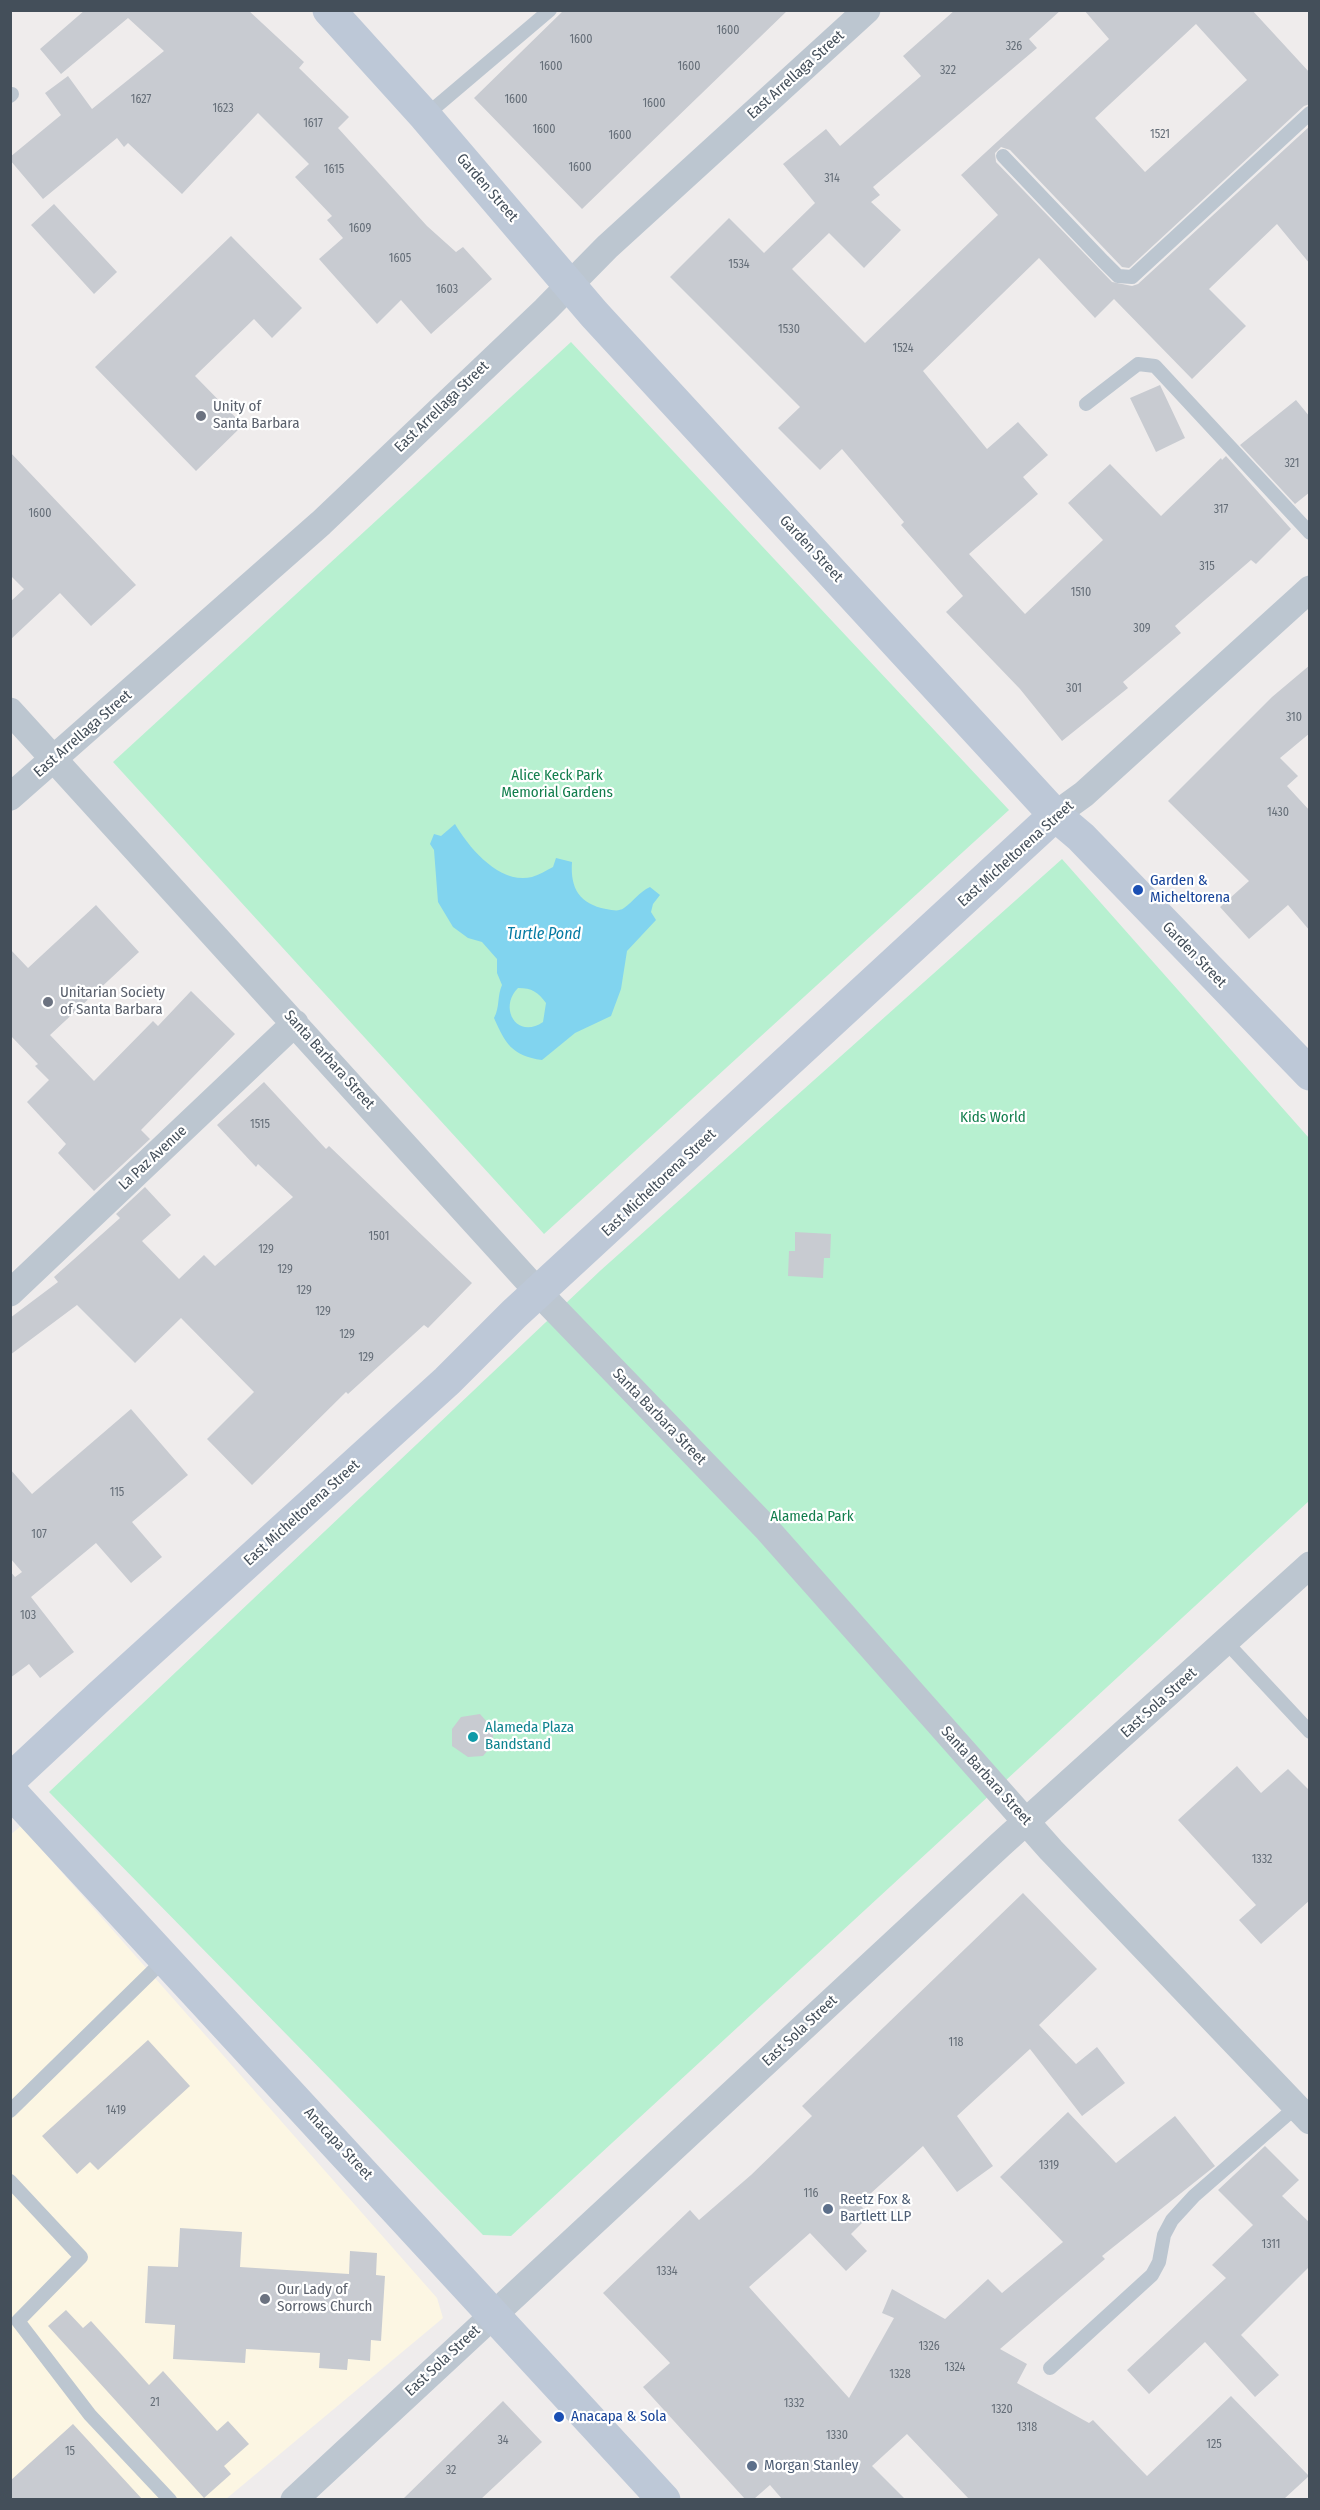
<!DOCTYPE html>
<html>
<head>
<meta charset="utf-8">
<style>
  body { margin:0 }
  #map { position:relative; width:1320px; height:2510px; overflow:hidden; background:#efecec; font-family:"Fira Sans Condensed",sans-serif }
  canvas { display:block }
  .frame { position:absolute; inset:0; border:12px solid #444f5a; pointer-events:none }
</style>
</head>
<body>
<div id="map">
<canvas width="1320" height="2510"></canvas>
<div class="frame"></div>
</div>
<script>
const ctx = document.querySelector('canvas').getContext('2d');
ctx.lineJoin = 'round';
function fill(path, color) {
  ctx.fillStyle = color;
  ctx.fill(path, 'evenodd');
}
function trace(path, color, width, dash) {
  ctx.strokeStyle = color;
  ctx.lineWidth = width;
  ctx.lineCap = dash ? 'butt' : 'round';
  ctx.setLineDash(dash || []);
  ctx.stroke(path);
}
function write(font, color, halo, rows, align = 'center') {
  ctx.font = font + ' "Fira Sans Condensed",sans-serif';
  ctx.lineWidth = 4.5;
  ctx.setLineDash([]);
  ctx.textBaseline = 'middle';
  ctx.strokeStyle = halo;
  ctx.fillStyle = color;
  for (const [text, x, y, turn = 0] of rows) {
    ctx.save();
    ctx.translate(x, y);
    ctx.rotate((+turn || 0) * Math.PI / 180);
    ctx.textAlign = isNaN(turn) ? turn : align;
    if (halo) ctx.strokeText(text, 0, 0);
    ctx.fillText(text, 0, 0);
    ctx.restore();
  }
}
const commercial = new Path2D(`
  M21,1826L437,2298L443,2318L226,2499L11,2500L10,1835Z`);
const green = new Path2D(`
  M571,342L1009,810L544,1234L113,762Z
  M1062,859L1309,1138V1501L511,2236L483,2235L49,1792L601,1270Z`);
const water = new Path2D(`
  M455,824C469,848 500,885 532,877C539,875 547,870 553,867L556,858L572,862C570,889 580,904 606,909C613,910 618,912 624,908C634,901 639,892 650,887L660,895L653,904L651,912L656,920L627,951L621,989L611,1016L575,1033L542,1060C512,1056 505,1043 494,1018C500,1007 497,996 502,985L497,973V959L482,942L468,938L453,927L438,902L434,850L430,844L434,834L441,836ZM518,988C532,988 538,992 546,1003L543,1022C517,1040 498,1008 518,988Z`);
const building = new Path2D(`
  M85,10H248L304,62L299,68L349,117L338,128L427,226L456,252L463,247L492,279L431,334L401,300L377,324L319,259L343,238L327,220L332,216L295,177L309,164L258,113L182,194L128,143L124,147L117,138L43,199L10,160V157L61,115L45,93L68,76L92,109L164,51L128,18L61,74L40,49Z
  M564,10H788L582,209L474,98Z
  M955,10H1061L1029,39L1037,48L873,187L880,195L871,202L901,230L864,268L829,233L792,269L865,343L998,215L961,175L1109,39L1084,10H1252L1310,73V104L1304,106L1129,268L1122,267L1010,150L1001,147L995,153L996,162L1112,282L1132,286L1138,284L1310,126V264L1277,224L1209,289L1246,326L1192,379L1114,299L1095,318L1039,258L923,371L987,449L1018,422L1048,455L1023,477L1038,494L969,554L1025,614L1103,540L1068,503L1110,464L1161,516L1221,458L1222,460L1226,456L1291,529L1256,564L1251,560L1175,626L1181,633L1123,682L1128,688L1062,741L1020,689L946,612L963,596L901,525L904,522L842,449L820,470L778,428L800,407L670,277L729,218L764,253L815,203L783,164L826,129L840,146L921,76L903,56ZM1196,24L1247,80L1145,172L1095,118Z
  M54,204L117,272L94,294L31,225Z
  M231,236L302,308L272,338L254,319L195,376L243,425L196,471L95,367Z
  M1160,385L1185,438L1156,452L1130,398Z
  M1296,400L1310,417V492L1295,504L1240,445Z
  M10,452L136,585L91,626L60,593L10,640V602L24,589L10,575Z
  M1310,665V733L1280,758L1298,776L1287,786L1310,811V931L1288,905L1249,939L1220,907L1249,881L1168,801L1272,697Z
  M96,905L139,952L50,1035L94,1081L153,1021L158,1026L191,991L235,1034L141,1130L150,1139L94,1191L58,1153L66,1144L27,1102L49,1080L35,1066L38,1064L10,1035V949L28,968Z
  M264,1082L326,1149L329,1146L472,1283L428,1328L424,1325L348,1394L346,1392L252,1485L207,1439L254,1392L181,1318L135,1363L77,1305L10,1355V1318L58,1282L54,1277L120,1218L116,1214L145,1187L171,1215L142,1241L179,1279L204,1255L215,1266L293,1197L258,1164L256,1167L217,1125Z
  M795,1232L831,1234L830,1258H824L823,1278L788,1276L789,1251H795Z
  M131,1409L188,1475L132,1522L162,1557L131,1583L96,1543L31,1597L74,1652L40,1678L29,1664L10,1678V1571L15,1577L22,1572L10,1558V1469L32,1494Z
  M480,1714L493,1729V1744L483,1756L468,1757L452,1746V1729L461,1717Z
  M1237,1766L1261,1793L1288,1769L1310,1791V1900L1261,1944L1239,1920L1256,1905L1178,1820Z
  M1023,1893L1097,1969L1039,2025L1076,2064L1097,2047L1125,2083L1082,2116L1030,2049L957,2116L993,2166L957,2192L923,2146L859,2204L870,2215L851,2234L867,2251L846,2271L810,2233L749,2287L849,2398L894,2318L882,2313L892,2289L945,2319L988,2279L1002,2293L1063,2242L1000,2177L1068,2112L1116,2163L1175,2116L1215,2166L1102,2256L1105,2259L1000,2349L1027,2364L1017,2383L1089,2423L1093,2420L1147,2476L1231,2396L1309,2476L1284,2499H969L907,2434L872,2466L905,2499H782L770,2485L754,2499H745L643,2387L670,2363L603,2293L690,2210L699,2220L751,2175L812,2116L802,2106Z
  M148,2040L190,2086L98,2170L90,2162L77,2174L42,2136Z
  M1265,2146L1299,2180L1282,2196L1310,2223V2266L1241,2335L1279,2375L1255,2397L1205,2342L1149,2394L1127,2370L1226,2278L1212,2265L1253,2225L1218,2190Z
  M180,2228L242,2232L240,2267L349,2274L350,2251L377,2253L376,2275L385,2276L381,2341L371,2340L370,2361L348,2359L347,2370L319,2368L320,2353L246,2349L245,2363L173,2359L175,2325L145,2323L148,2266L178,2267Z
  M66,2310L83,2328L91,2321L149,2385L163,2371L217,2431L228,2421L249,2444L224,2466L231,2474L204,2498L48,2326Z
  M503,2401L542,2442L481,2499H403Z
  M73,2424L142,2499H10V2481Z`);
const lane = new Path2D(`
  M10,96L12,94
  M425,116L550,10
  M1003,156L1103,261L1118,276L1132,277L1310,113
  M1086,404L1138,364L1155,366L1310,533
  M1226,1642L1310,1732
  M10,2111L165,1959
  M10,2181L81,2257L18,2321L90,2415L170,2500
  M1050,2368L1152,2275L1159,2262L1164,2235L1172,2220L1194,2196L1296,2107`);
const street = new Path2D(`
  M10,711L539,1293L766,1528L1051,1850L1310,2121
  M10,797L321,523L545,310L607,247L867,10
  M1055,815L1084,794L1310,589
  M10,1293L295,1023
  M294,2500L1000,1845L1310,1565`);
const secondary = new Path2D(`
  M329,10L425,116L594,314L1055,815L1081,837L1310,1074
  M10,1780L100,1696L447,1381L514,1314L1055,815
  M10,1791L664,2500`);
const markers = [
  [201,416,6,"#6b7280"],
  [1138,890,6,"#1a4fb4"],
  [48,1002,6,"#6b7280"],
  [473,1737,6,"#0f9aa8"],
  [828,2209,6,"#5c6f8a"],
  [265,2299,6,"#6b7280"],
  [559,2417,6,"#1a4fb4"],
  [752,2466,6,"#5c6f8a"]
];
const numberNames = [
  ["1600",728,31],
  ["1600",581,40],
  ["326",1014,47],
  ["1600",551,67],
  ["1600",689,67],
  ["322",948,71],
  ["1627",141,100],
  ["1600",516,100],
  ["1600",654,104],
  ["1623",223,109],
  ["1617",313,124],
  ["1600",544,130],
  ["1521",1160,135],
  ["1600",620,136],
  ["1600",580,168],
  ["1615",334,170],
  ["314",832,179],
  ["1609",360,229],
  ["1605",400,259],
  ["1534",739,265],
  ["1603",447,290],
  ["1530",789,330],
  ["1524",903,349],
  ["321",1292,464],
  ["317",1221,510],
  ["1600",40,514],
  ["315",1207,567],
  ["1510",1081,593],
  ["309",1142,629],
  ["301",1074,689],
  ["310",1294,718],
  ["1430",1278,813],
  ["1515",260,1125],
  ["1501",379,1237],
  ["129",266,1250],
  ["129",285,1270],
  ["129",304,1291],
  ["129",323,1312],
  ["129",347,1335],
  ["129",366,1358],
  ["115",117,1493],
  ["107",39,1535],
  ["103",28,1616],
  ["1332",1262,1860],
  ["118",956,2043],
  ["1419",116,2111],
  ["1319",1049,2166],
  ["116",811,2194],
  ["1311",1271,2245],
  ["1334",667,2272],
  ["1326",929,2347],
  ["1324",955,2368],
  ["1328",900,2375],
  ["21",155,2403],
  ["1332",794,2404],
  ["1320",1002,2410],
  ["1318",1027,2428],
  ["1330",837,2436],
  ["34",503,2441],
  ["125",1214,2445],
  ["15",70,2452],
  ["32",451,2471]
];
const streetNames = [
  ["East Arrellaga Street",796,75,-42],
  ["Garden Street",487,188,49],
  ["East Arrellaga Street",442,407,-44],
  ["Garden Street",811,549,47],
  ["East Arrellaga Street",83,734,-41],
  ["East Micheltorena Street",1016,854,-42],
  ["Garden Street",1194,955,46],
  ["Santa Barbara Street",329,1060,48],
  ["La Paz Avenue",153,1158,-43],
  ["East Micheltorena Street",659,1183,-43],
  ["Santa Barbara Street",659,1417,46],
  ["East Micheltorena Street",302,1513,-42],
  ["East Sola Street",1159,1703,-42],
  ["Santa Barbara Street",986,1776,48],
  ["East Sola Street",800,2031,-43],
  ["Anacapa Street",338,2144,47],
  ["East Sola Street",443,2361,-43]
];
const worshipNames = [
  ["Unity of",213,407],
  ["Santa Barbara",213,424],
  ["Unitarian Society",60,993],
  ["of Santa Barbara",60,1010],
  ["Our Lady of",277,2290],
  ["Sorrows Church",277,2307]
];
const parkNames = [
  ["Alice Keck Park",557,776],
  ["Memorial Gardens",557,793],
  ["Kids World",993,1118],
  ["Alameda Park",812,1517]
];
const transitNames = [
  ["Garden &",1150,881],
  ["Micheltorena",1150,898],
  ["Anacapa & Sola",571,2417]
];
const cultureNames = [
  ["Alameda Plaza",485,1728],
  ["Bandstand",485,1745]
];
const serviceNames = [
  ["Reetz Fox &",840,2200],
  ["Bartlett LLP",840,2217],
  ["Morgan Stanley",764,2466]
];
const waterNames = [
  ["Turtle Pond",544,935]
];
fill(commercial, '#fcf6e3');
fill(green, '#b7f0d0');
fill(water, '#81d4ef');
fill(building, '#c8cbd1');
trace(lane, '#bcc6d0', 14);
trace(street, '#bcc6d0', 27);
trace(secondary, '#bdc8d7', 33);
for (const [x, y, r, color] of markers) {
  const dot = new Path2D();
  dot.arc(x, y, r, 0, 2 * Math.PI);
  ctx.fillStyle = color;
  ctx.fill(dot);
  trace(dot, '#fff', 2);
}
write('12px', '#656e78', null, numberNames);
write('15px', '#444f5a', '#fff', streetNames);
write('15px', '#5b616d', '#fff', worshipNames, 'left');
write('15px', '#127e4d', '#fff', parkNames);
write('15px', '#164399', '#fff', transitNames, 'left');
write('15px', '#0d838f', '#fff', cultureNames, 'left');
write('15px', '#4e5e75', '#fff', serviceNames, 'left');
write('italic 16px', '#067ba4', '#fff', waterNames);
</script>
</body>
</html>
